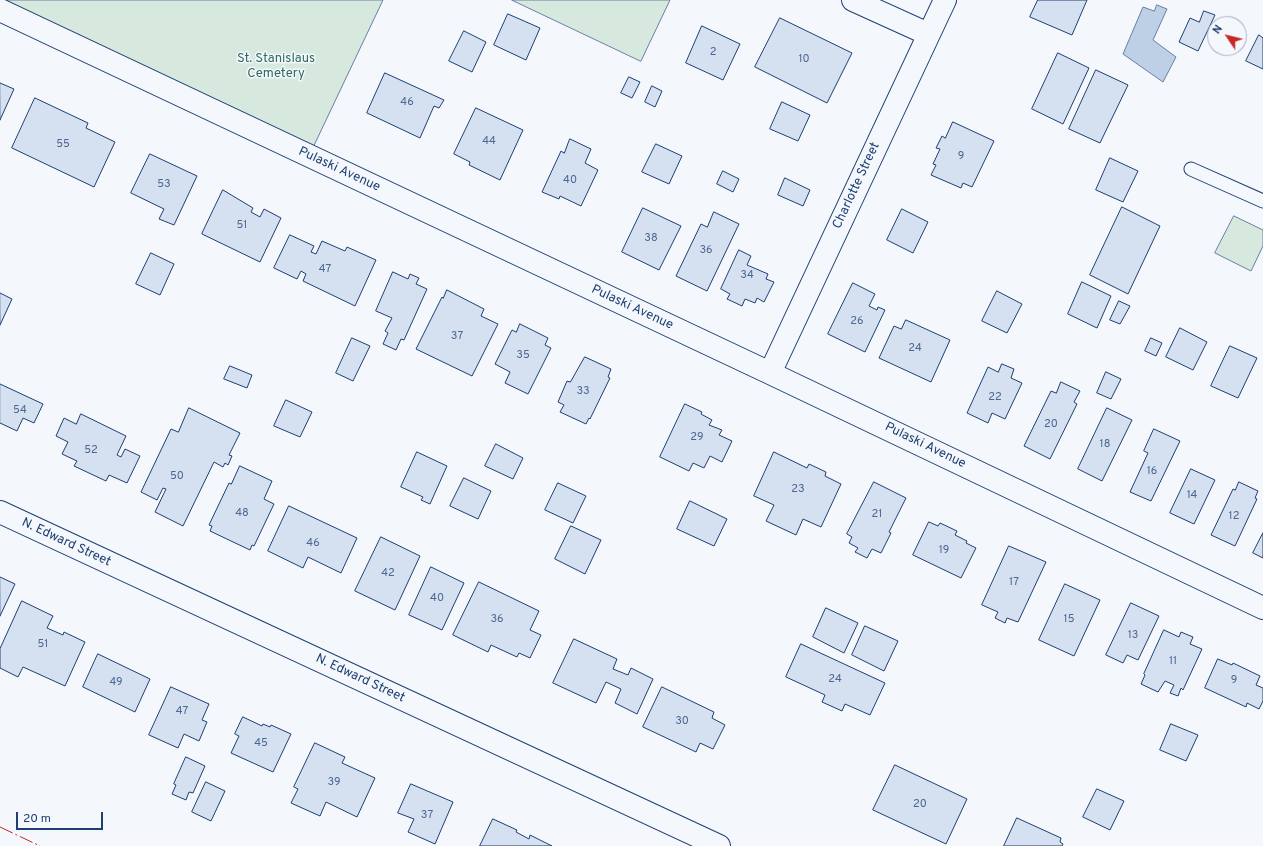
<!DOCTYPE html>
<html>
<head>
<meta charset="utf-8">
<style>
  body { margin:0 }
  #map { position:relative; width:1263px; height:846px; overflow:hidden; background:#f4f7fb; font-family:Overpass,sans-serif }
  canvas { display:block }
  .north { position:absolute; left:1207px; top:16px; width:40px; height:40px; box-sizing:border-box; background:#f4f7fb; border:1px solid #9eadc5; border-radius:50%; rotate:305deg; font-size:11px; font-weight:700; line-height:16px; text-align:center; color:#1d3f73 }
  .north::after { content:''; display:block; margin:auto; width:14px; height:18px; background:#c62828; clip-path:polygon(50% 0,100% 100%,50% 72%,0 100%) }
  .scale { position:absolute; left:16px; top:812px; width:87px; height:18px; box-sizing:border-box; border:2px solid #1d3f73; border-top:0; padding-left:5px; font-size:12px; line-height:14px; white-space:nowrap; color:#1d3f73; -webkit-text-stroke:3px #f4f7fb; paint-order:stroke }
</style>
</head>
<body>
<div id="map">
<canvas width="1263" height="846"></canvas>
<div class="north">N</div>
<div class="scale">20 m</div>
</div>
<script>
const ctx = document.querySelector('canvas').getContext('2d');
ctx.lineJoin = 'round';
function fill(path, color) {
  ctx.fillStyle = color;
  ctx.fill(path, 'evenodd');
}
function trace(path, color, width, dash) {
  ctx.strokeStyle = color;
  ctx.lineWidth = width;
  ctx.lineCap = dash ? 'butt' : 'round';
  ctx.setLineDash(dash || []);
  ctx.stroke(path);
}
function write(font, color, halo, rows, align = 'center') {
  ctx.font = font + ' Overpass,sans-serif';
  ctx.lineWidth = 3;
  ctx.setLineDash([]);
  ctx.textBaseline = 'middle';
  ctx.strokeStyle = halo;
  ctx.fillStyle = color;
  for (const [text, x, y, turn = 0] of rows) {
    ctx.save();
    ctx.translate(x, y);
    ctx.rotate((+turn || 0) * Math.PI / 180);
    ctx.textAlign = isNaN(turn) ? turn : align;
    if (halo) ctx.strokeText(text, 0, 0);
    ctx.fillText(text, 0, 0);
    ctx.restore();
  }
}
const green = new Path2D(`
  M0,0H383L309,156Z
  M512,0H670L641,61Z
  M1234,216L1263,230V246L1251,271L1215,253Z`);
const water = new Path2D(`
  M1157,5L1167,9L1153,40L1176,57L1163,82L1123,54L1143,7L1154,11Z`);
const building = new Path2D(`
  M1038,0H1087L1072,35L1030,17Z
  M1204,11L1215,15L1198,51L1179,42L1190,18L1199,22Z
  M508,14L540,28L526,60L494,45Z
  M780,18L852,53L827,103L755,67Z
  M702,26L740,44L723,80L686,63Z
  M464,31L486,42L472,72L449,61Z
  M1259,35L1263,38V69L1246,61Z
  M1058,53L1089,68L1063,124L1032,109Z
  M1096,70L1128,85L1100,143L1069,129Z
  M385,73L444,100L439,108L434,106L420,138L367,113Z
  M629,77L640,82L632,98L621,93Z
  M0,83L14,89L0,120Z
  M652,86L662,91L655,107L645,102Z
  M35,98L88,123L86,128L115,142L94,187L12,148Z
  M782,102L810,115L798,141L770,129Z
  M476,108L523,130L500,180L469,165L470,162L454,154Z
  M953,122L994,141L972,187L963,183L961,188L931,175L936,165L933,164L940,149L936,148L942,136L945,138Z
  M570,139L591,149L585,163L598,170L581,206L560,196L559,199L542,192L561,151L564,153Z
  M656,144L682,156L669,184L642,172Z
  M150,154L197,176L174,225L159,219L164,209L131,193Z
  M1110,158L1138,171L1123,202L1096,190Z
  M723,171L739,179L733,192L717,184Z
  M785,178L810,190L803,206L778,195Z
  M223,190L253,208L251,212L260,217L264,209L281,218L260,262L202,234Z
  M1122,207L1160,226L1128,294L1090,275Z
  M643,208L681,226L659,270L622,252Z
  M902,209L928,222L913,253L887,240Z
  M714,212L739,224L707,291L676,276L701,224L707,227Z
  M290,235L314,246L311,252L316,254L322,241L345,251L347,247L376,260L355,306L303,281L306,274L301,271L297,279L274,268Z
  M739,250L751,256L747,265L768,274L766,279L774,282L764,302L757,298L755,303L745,299L742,306L727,299L730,294L721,289Z
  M151,253L174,264L160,295L136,284Z
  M393,272L408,279L410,274L419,278L416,284L427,289L404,340L401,339L396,350L383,344L388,333L385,331L392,318L376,311Z
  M1082,282L1111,296L1097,328L1068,314Z
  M853,283L875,294L869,306L877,310L878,307L885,310L865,352L828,334Z
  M447,290L484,309L481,316L498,324L472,376L416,349L442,297L443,298Z
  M997,291L1022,304L1007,333L982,321Z
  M0,293L12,299L0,325Z
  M1119,301L1130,306L1120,324L1110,320Z
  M906,320L950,340L931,382L879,358L894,326L901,329Z
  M520,324L548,338L545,345L551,348L528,394L505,383L510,372L495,364L512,330L516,332Z
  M1180,328L1207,342L1193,370L1166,357Z
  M352,338L370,346L353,381L336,373Z
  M1151,338L1162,343L1156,356L1145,351Z
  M1230,346L1257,358L1238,398L1211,386Z
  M585,357L611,369L608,377L610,378L590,419L589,418L586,424L560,412L564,405L558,402L567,381L570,382Z
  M1002,364L1014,369L1011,378L1022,383L1005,419L992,413L988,423L967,413L988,367L998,372Z
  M230,366L252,375L247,388L224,379Z
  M1106,372L1121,379L1111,399L1097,393Z
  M1061,382L1080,391L1074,402L1077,404L1050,459L1024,446L1051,391L1056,393Z
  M0,384L43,404L34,423L23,418L17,431L0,423Z
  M286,400L312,412L300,437L274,426Z
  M685,404L702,412L701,414L712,420L709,425L722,430L719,435L732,441L722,462L710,456L704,468L693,463L689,471L660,457Z
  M189,408L240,433L229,455L232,456L228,465L225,463L223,467L214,462L183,526L155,512L166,489L163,488L157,500L141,492L171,429L178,432Z
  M1107,408L1132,420L1102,481L1078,469Z
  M81,414L126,436L117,455L121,457L125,449L140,456L127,483L109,475L106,481L74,466L77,461L62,454L68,442L56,436L64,418L76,424Z
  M1154,429L1180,441L1151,501L1130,492L1148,453L1144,451Z
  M496,444L523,458L513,479L485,466Z
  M417,452L447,466L430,504L421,500L423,497L401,487Z
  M774,452L807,468L809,464L826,472L825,476L841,484L821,527L803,519L796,535L766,521L774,505L754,496Z
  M240,466L272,481L264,499L274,504L254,546L252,545L250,550L210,531L212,526L209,525L229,483L231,484Z
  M1191,469L1215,480L1194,524L1170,513Z
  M464,478L491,491L478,519L450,506Z
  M874,482L906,498L889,532L891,533L881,553L872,549L867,558L855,552L858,548L849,543L852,537L847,534Z
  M1239,482L1258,491L1255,498L1257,499L1235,546L1211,535L1233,489L1235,490Z
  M558,483L586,496L573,523L545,510Z
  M690,501L727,519L714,546L677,529Z
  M289,506L357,538L341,573L308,557L303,568L268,551Z
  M929,522L938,526L940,523L957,531L955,535L967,541L966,543L976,548L961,578L913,555Z
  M571,526L601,540L585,574L555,559Z
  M1263,533V558L1253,553Z
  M381,537L420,556L395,610L355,591Z
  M1009,546L1046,562L1018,622L1007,618L1005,623L995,618L998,612L982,605Z
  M431,567L464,583L442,630L409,615Z
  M0,577L15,584L0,616Z
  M479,582L539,611L530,630L541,635L530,658L519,653L517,657L491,645L488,652L453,635Z
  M1065,584L1100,600L1074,656L1039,640Z
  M22,601L53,616L47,628L63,635L64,632L85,642L65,686L23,667L18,677L0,668V649Z
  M1131,603L1159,616L1138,660L1127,655L1123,663L1106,655Z
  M826,608L858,623L844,653L813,637Z
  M865,626L898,641L884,671L852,655Z
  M1164,630L1179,637L1181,632L1193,637L1190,644L1202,649L1183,690L1181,688L1178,696L1170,693L1174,685L1165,681L1158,692L1141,684L1145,675L1144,674Z
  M574,639L617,659L613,669L628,675L631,668L653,679L637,714L615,703L621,689L606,682L596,703L553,683Z
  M801,644L885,683L870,715L845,704L842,711L822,702L825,695L786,677Z
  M98,654L150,679L135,712L83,687Z
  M1218,659L1232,665L1233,663L1260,676L1256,685L1263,688V701L1259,709L1247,703L1246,707L1205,688Z
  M171,687L209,704L202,720L207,722L199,741L184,734L178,748L149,735Z
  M662,687L714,712L712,718L725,725L713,749L700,743L696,752L643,727Z
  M243,717L262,726L263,724L270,727L271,725L291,734L273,772L231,753L239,736L235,734Z
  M1171,724L1198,735L1186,761L1160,750Z
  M315,743L345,757L342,763L375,778L357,817L326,802L320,816L291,803L298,789L294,787Z
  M186,757L205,766L193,793L189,792L186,800L172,794L176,785L174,784Z
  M895,765L967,799L946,844L873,810Z
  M206,782L225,791L211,821L192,812Z
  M411,784L453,802L435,844L408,832L414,819L398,813Z
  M1097,789L1124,801L1110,830L1083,817Z
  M1017,818L1061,838L1060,842L1063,844L1062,846H1004Z
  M493,819L517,830L516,832L529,839L530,835L552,846H480Z`);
const service = new Path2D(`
  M1191,169L1263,201`);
const minor = new Path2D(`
  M853,0L928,34
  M0,10L770,373L1263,608
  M770,373L945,0
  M0,512L719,846`);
const power = new Path2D(`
  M0,827L40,846`);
const numberNames = [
  ["2",713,53],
  ["10",804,60],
  ["46",407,103],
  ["44",489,142],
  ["55",63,145],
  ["9",961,157],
  ["40",570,181],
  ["53",164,185],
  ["51",242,226],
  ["38",651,239],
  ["36",706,251],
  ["47",325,270],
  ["34",747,276],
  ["26",857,322],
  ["37",457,337],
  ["24",915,349],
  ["35",523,356],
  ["33",583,392],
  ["22",995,398],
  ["54",20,411],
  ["20",1051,425],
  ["29",697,438],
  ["18",1105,445],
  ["52",91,451],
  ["16",1152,472],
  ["50",177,477],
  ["23",798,490],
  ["14",1192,496],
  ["48",242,514],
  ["21",877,515],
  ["12",1234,517],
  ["46",313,544],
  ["19",944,551],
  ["42",388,574],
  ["17",1014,583],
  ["40",437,599],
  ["36",497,620],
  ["15",1069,620],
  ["13",1133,636],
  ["51",43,645],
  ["11",1173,662],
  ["24",835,680],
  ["9",1234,681],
  ["49",116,683],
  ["47",182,712],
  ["30",682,722],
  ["45",261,744],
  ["39",334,783],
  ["20",920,805],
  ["37",427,816]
];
const parkNames = [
  ["St. Stanislaus",276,59],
  ["Cemetery",276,74]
];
const streetNames = [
  ["Pulaski Avenue",339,170,25],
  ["Charlotte Street",857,186,-65],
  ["Pulaski Avenue",632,308,25],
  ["Pulaski Avenue",925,446,26],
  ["N. Edward Street",66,543,25],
  ["N. Edward Street",360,679,25]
];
fill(green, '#d7e8df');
trace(green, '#687fa3', 1);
fill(water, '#bed0e5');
trace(water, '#687fa3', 1);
fill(building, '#d5e0f0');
trace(building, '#1d3f73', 1);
trace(service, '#1d3f73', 15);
trace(minor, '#1d3f73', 24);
trace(service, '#f4f7fb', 13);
trace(minor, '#f4f7fb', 22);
trace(power, '#c62828', 1, [14, 3, 2, 3]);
write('11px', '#4b6792', null, numberNames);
write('13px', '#2c6c60', '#f4f7fb', parkNames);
write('13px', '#1d3f73', '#f4f7fb', streetNames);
</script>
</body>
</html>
